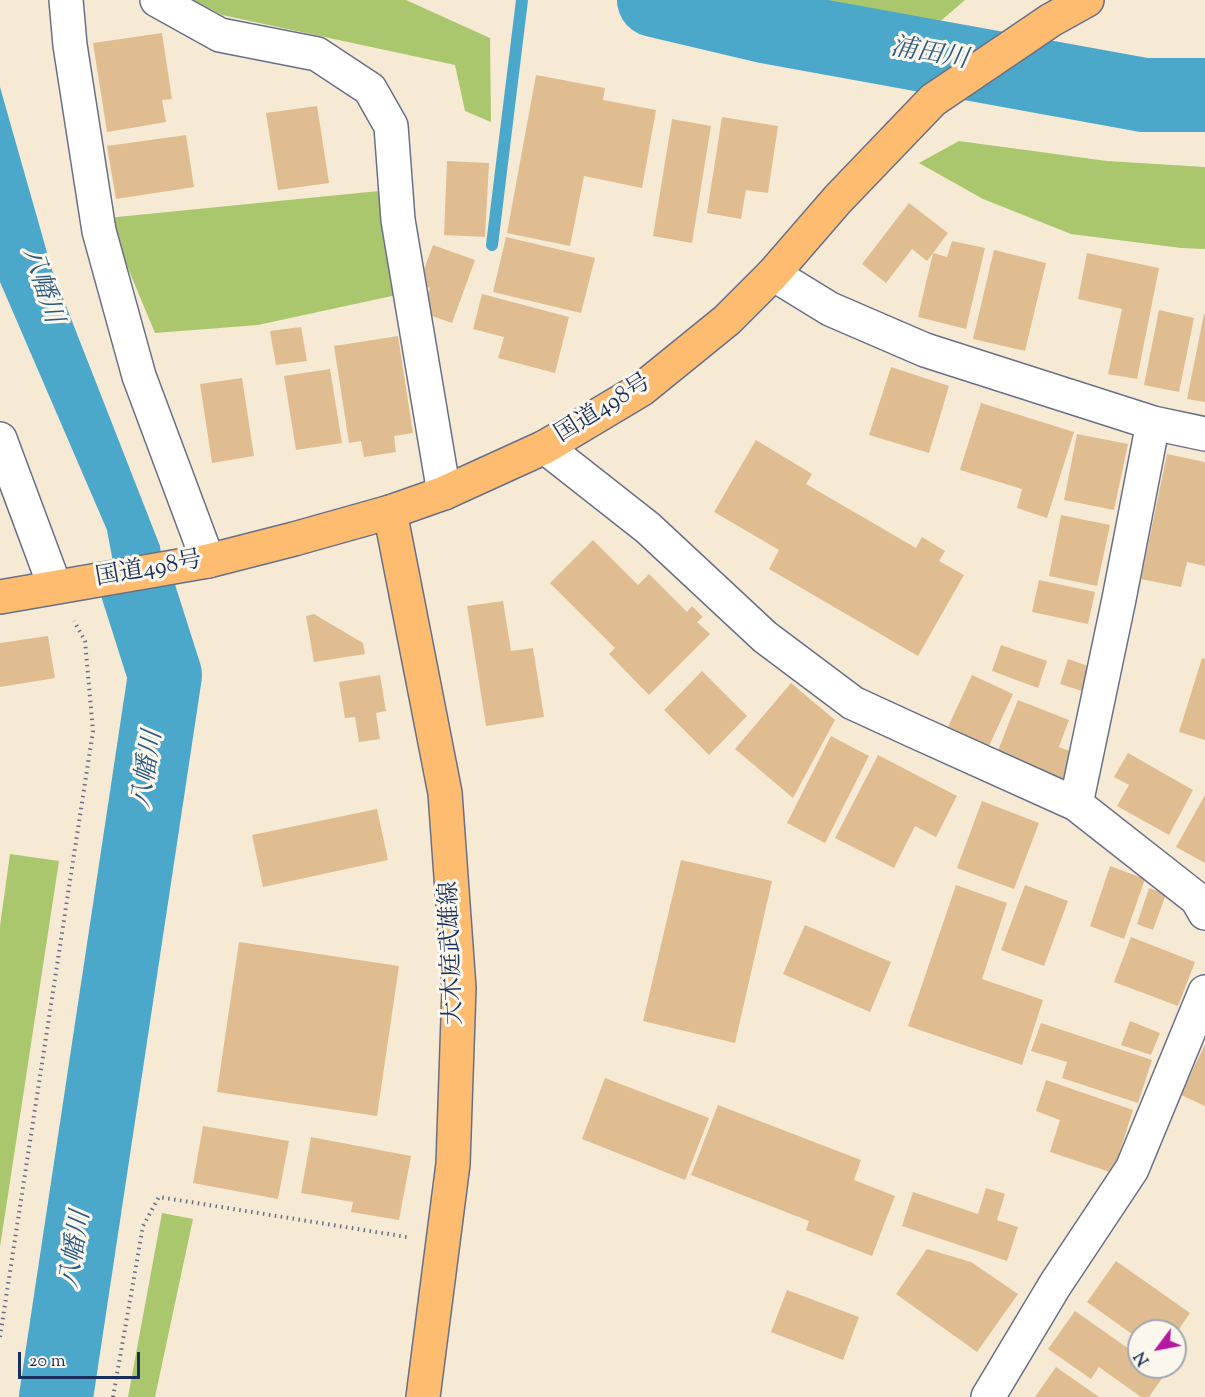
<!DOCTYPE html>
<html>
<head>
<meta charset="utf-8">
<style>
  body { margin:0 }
  #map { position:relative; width:1205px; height:1397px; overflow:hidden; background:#f6ead5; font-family:"Sorts Mill Goudy",serif }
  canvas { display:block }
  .north { position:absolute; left:1127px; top:1319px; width:60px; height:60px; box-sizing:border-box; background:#fbf7ec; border:2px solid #a1a7b3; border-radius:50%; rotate:238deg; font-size:16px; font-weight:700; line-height:24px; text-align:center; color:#1b2f5e }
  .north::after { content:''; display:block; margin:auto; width:21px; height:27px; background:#b5179e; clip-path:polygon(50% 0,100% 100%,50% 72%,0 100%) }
  .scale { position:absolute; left:18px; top:1352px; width:122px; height:27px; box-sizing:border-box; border:3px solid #1b2f5e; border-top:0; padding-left:8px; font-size:18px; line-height:21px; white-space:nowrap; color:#1b2f5e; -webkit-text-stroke:4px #fbf7ec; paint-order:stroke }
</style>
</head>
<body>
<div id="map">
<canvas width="1205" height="1397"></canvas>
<div class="north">N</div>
<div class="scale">20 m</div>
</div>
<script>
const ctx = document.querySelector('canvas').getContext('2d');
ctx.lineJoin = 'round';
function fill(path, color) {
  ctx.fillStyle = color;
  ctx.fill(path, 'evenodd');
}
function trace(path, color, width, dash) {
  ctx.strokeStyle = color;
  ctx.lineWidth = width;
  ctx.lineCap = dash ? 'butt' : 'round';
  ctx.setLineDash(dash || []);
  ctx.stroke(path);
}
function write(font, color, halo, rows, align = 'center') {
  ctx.font = font + ' "Sorts Mill Goudy","Noto Serif JP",serif';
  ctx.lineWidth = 6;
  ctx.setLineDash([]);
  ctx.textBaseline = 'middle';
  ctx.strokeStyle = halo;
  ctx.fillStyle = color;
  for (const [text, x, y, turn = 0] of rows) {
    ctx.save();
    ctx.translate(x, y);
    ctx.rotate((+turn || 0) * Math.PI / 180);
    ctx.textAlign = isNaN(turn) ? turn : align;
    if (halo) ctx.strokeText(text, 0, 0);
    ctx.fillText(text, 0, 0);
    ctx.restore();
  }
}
const green = new Path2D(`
  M193,0H406L490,38L491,122L465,111L455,65L222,15Z
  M824,0H965L936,25Z
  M959,141L1107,161L1205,167V249L1181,248L1071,234L983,199L919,163Z
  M379,191L401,294L258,325L155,333L107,218Z
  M10,854L59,861L0,1247V926Z
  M162,1213L193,1219L155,1397H128Z`);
const water = new Path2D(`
  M0,87L52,270L160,546L174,683L135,681L107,530L0,282Z`);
const stream = new Path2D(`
  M492,245L522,0`);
const river = new Path2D(`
  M654,0L764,26L1144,95H1205
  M56,1397L165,675L137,587`);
const building = new Path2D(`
  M162,33L172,99L162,100L166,122L107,132L93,43Z
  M536,75L605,88L603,100L656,110L642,188L584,176L570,246L507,233Z
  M317,106L329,183L278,190L266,113Z
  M722,117L778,126L768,193L746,190L741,219L707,213Z
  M672,119L711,126L692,243L653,236Z
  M186,135L194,187L116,199L107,146Z
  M447,161L489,163L485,237L444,235Z
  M909,203L948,233L927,261L912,249L886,283L862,264Z
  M506,237L595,258L581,313L493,292Z
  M952,241L985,248L966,329L918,317L933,253L947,257Z
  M433,245L475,260L452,323L421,312L430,288L419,283Z
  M994,250L1046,263L1025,351L973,339Z
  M1087,253L1159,268L1137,379L1108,374L1122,309L1078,299Z
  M482,294L569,317L555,373L498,358L504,337L473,329Z
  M1159,310L1194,318L1179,392L1144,385Z
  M1204,314H1205V402L1187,399Z
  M301,327L307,361L276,365L270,331Z
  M398,336L413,433L394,436L396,452L364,457L361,441L349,443L334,346Z
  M891,367L949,386L929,453L869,435Z
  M330,369L342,443L296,450L284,376Z
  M242,378L254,456L212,463L200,384Z
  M981,403L1074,432L1047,518L1017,508L1022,489L960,470Z
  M1077,434L1128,444L1114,510L1064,500Z
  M756,440L812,474L806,484L916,548L922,537L945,551L939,561L964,575L918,656L769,569L779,550L714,512Z
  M1167,454L1205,462V566L1187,562L1181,587L1141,579Z
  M1061,515L1110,525L1097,586L1049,576Z
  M593,540L638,585L649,574L687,612L692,606L703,617L697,622L710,634L649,695L609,654L615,648L550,583Z
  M1039,580L1095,592L1088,624L1032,612Z
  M503,601L511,651L533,648L544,717L486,726L467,606Z
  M314,614L363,643L365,654L314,662L306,616Z
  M48,636L55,678L0,687V643Z
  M1001,645L1047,661L1038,688L992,671Z
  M1202,658L1205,659V740L1179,732Z
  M1068,659L1091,667L1082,691L1060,684Z
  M702,671L747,716L709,755L664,710Z
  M380,675L386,711L376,713L380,739L359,742L355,717L345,718L339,682Z
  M972,675L1013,694L989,746L948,727Z
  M791,683L835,720L793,798L735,749Z
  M1018,700L1069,720L1059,747L1073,752L1063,779L997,753Z
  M831,736L869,756L825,843L787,823Z
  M1128,753L1193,790L1169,835L1117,806L1129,785L1114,777Z
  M878,755L957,796L936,837L915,826L894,868L835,838Z
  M1205,795V863L1176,847Z
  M982,801L1039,823L1014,889L957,868Z
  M377,809L388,860L263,887L252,835Z
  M681,860L772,881L735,1043L643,1021Z
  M1110,866L1145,879L1124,939L1090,926Z
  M956,885L1007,903L982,979L1043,1000L1022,1065L908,1026Z
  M1025,885L1068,901L1044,966L1001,950Z
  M1149,888L1166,894L1153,930L1137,924Z
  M805,925L891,962L870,1012L783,974Z
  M1131,937L1195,962L1178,1006L1114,982Z
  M239,942L399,966L377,1116L217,1092Z
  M1130,1021L1160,1033L1151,1055L1121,1045Z
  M1041,1023L1152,1060L1138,1103L1062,1078L1067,1062L1031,1051Z
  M1205,1044V1106L1181,1095Z
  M605,1078L709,1118L685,1180L582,1139Z
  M1046,1080L1133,1110L1113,1173L1050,1152L1060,1120L1036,1111Z
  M718,1105L861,1160L854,1180L895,1196L872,1256L806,1230L809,1221L691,1175Z
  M203,1126L289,1141L278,1199L193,1183Z
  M311,1137L411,1156L399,1220L351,1212L353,1202L301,1193Z
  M986,1188L1005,1194L997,1220L1018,1227L1007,1261L902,1226L913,1192L978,1214Z
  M927,1249L971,1262L1018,1294L977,1352L896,1294Z
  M1116,1261L1190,1313L1175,1335V1331H1139V1339L1087,1302Z
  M787,1290L859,1317L843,1360L771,1332Z
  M1075,1311L1139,1356V1367H1154L1165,1374L1149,1397H1141L1099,1367L1091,1379L1048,1349Z
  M1175,1336L1185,1343L1175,1356Z
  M1056,1367L1099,1397H1035Z`);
const path = new Path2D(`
  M0,1337L93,731L85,641L74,621
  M113,1397L143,1226L159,1197L407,1237`);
const minor = new Path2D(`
  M66,0L70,45L99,231L139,376L208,561
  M157,0L220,35L317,54L370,89L391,126L398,220L444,493
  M773,274L830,309L925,350L1153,423L1205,434
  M0,439L55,587
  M545,447L648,528L765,637L853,703L914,731L1076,804L1197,899L1205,913
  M1076,804L1119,599L1153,423
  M988,1397L1055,1285L1132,1169L1205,992`);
const major = new Path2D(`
  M390,512L445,793L459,988L453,1164L423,1397`);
const highway = new Path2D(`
  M0,597L208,561L294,539L390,512L444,493L545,447L642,389L727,320L773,274L838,199L933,100L1051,20L1087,0`);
const streetNames = [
  ["国道498号",604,410,-32],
  ["国道498号",149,571,-10],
  ["大木庭武雄線",454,953,-92]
];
const waterNames = [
  ["浦田川",929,56,10],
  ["八幡川",40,286,72],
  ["八幡川",150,770,-81],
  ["八幡川",78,1250,-81]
];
fill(green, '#abc76e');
fill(water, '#4ca8ca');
trace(stream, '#4ca8ca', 12);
trace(river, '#4ca8ca', 74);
fill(building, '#e0bd90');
trace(minor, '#687088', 36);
trace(major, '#687088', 36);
trace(highway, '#687088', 36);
trace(path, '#687088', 4, [1.5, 4.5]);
trace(minor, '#fff', 33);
trace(major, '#fdbc70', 33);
trace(highway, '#fdbc70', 33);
write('24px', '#1b2f5e', '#fbf7ec', streetNames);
write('italic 26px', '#2c5984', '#fbf7ec', waterNames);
</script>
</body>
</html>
